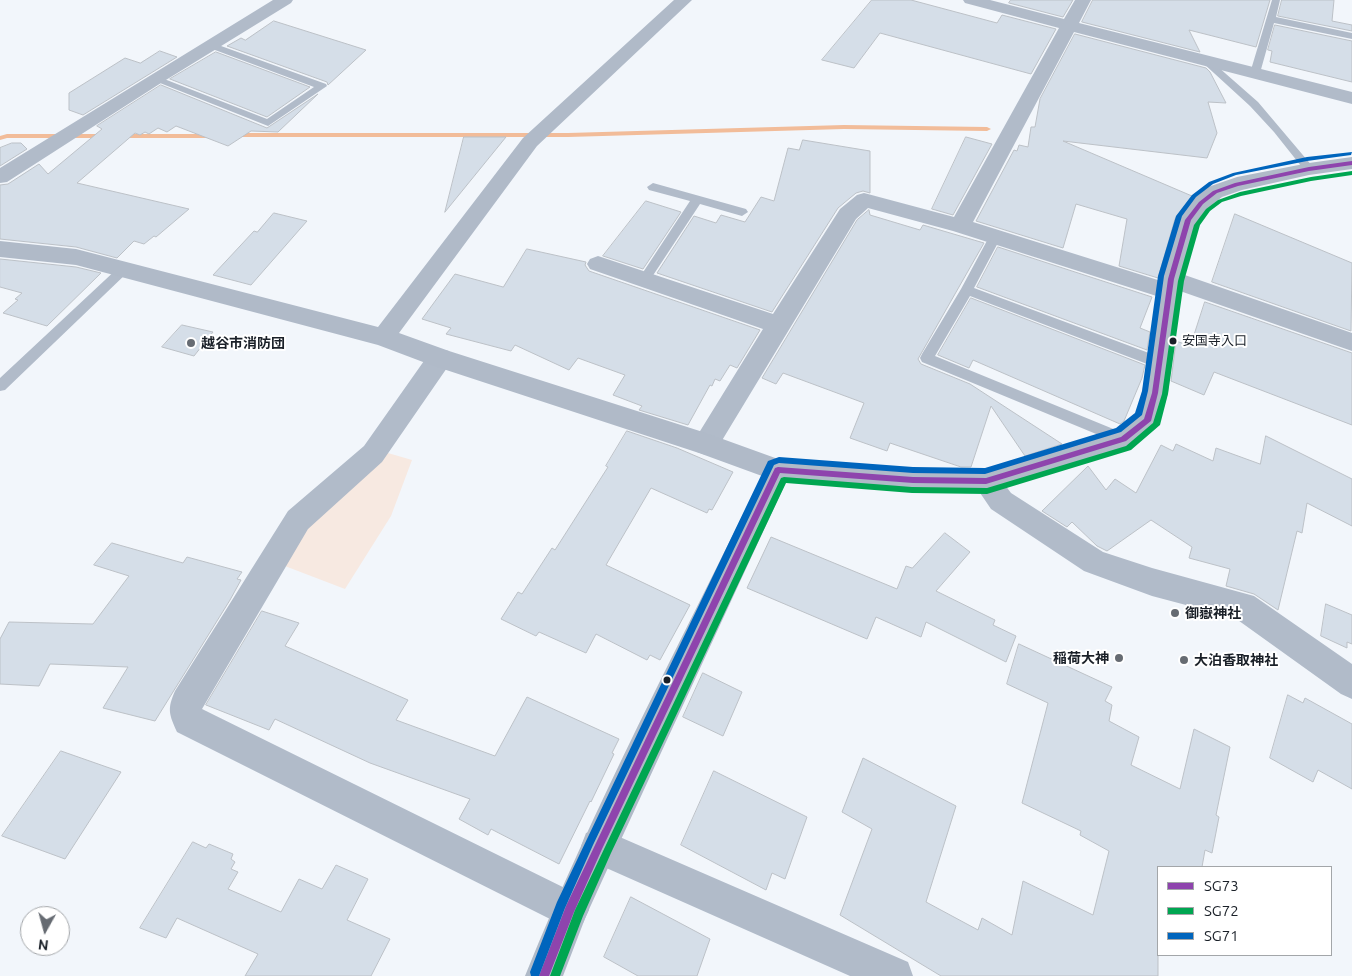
<!DOCTYPE html>
<html>
<head>
<meta charset="utf-8">
<style>
  body { margin:0 }
  #map { position:relative; width:1352px; height:976px; overflow:hidden; background:#f2f6fb; font-family:Ubuntu,sans-serif }
  canvas { display:block }
  .legend { position:absolute; left:1157px; top:866px; width:175px; height:90px; box-sizing:border-box; background:#fff; border:1px solid #a3a6a9; margin:0; padding:6px 9px; list-style:none; font-size:15px; color:#1a2028 }
  .legend li { display:flex; align-items:center; gap:10px; height:25px }
  .legend b { width:25px; border:1px solid #a3a6a9 }
  .north { position:absolute; left:20px; top:906px; width:50px; height:50px; box-sizing:border-box; background:#fff; border:1px solid #a3a6a9; border-radius:50%; rotate:187deg; font-size:14px; font-weight:700; line-height:20px; text-align:center; color:#1a2028 }
  .north::after { content:''; display:block; margin:auto; width:18px; height:22px; background:#666b72; clip-path:polygon(50% 0,100% 100%,50% 72%,0 100%) }
</style>
</head>
<body>
<div id="map">
<canvas width="1352" height="976"></canvas>
<ul class="legend">
<li><b style="height:6px;background:#8e44ad"></b>SG73</li>
<li><b style="height:6px;background:#00a651"></b>SG72</li>
<li><b style="height:6px;background:#0065bd"></b>SG71</li>
</ul>
<div class="north">N</div>
</div>
<script>
const ctx = document.querySelector('canvas').getContext('2d');
ctx.lineJoin = 'round';
function fill(path, color) {
  ctx.fillStyle = color;
  ctx.fill(path, 'evenodd');
}
function trace(path, color, width, dash) {
  ctx.strokeStyle = color;
  ctx.lineWidth = width;
  ctx.lineCap = dash ? 'butt' : 'round';
  ctx.setLineDash(dash || []);
  ctx.stroke(path);
}
function write(font, color, halo, rows, align = 'center') {
  ctx.font = font + ' Ubuntu,"Noto Sans JP",sans-serif';
  ctx.lineWidth = 4;
  ctx.setLineDash([]);
  ctx.textBaseline = 'middle';
  ctx.strokeStyle = halo;
  ctx.fillStyle = color;
  for (const [text, x, y, turn = 0] of rows) {
    ctx.save();
    ctx.translate(x, y);
    ctx.rotate((+turn || 0) * Math.PI / 180);
    ctx.textAlign = isNaN(turn) ? turn : align;
    if (halo) ctx.strokeText(text, 0, 0);
    ctx.fillText(text, 0, 0);
    ctx.restore();
  }
}
const green = new Path2D(`
  M381,451L412,460L391,516L345,589L277,563L305,520Z`);
const stream = new Path2D(`
  M844,125L987,127L991,129L987,131L844,129L568,137H230L226,135L230,133H568Z
  M7,134H213L217,136L213,138H7L0,140V136Z`);
const building = new Path2D(`
  M872,0H911L997,23L1002,15L1056,29L1031,74L880,33L854,68L822,60Z
  M1011,0H1073L1063,17L1009,3Z
  M1093,0H1270L1256,47L1189,30L1200,52L1082,22Z
  M1282,0H1334L1332,21L1352,25V31L1278,16Z
  M274,21L366,50L328,85L327,82L227,46L241,38L245,40Z
  M1275,25L1352,41V82L1270,62L1272,51L1268,50Z
  M1075,34L1206,68L1210,72L1226,103L1208,102L1217,133L1207,158L1063,141L1192,196L1175,219L1158,278L1119,266L1127,219L1076,204L1063,248L976,221L1014,150L1017,151L1019,145L1028,147L1031,127H1035L1040,99Z
  M160,51L177,57L83,115L69,110V93L125,58L140,63Z
  M216,52L310,87L267,117L170,79Z
  M161,85L267,128L318,94L278,132L251,131L228,146L176,126L167,132L158,128L149,134L145,132L140,135L135,133L77,183L189,209L156,237L154,236L144,244L134,241L117,258L76,247L0,239V185L8,184L39,164L48,174L102,129L97,126Z
  M464,137H506L445,212Z
  M966,137L992,144L953,215L932,209Z
  M803,140L870,151V193L863,191L856,193L838,208L772,312L657,273L694,216L716,223L721,215L745,222L761,197L774,201L788,148L799,150Z
  M12,143H21L27,149L0,166V148Z
  M646,201L681,212L643,269L603,256Z
  M869,210L870,215L920,230L923,225L984,243L918,359L921,364L970,384L1062,444L1025,456L991,406L971,467H961L890,443L887,451L850,438L864,403L783,373L776,384L762,378L857,220Z
  M274,213L307,221L251,285L213,275L254,231L257,232Z
  M1235,214L1352,263L1351,331L1212,282Z
  M998,247L1152,297L1140,328L1150,332L1147,350L977,287Z
  M527,249L586,262L585,265L589,271L760,330L737,368L730,365L720,381L715,379L712,386L710,385L688,425L639,410L642,406L613,395L625,375L578,358L569,370L515,345L511,351L446,334L451,328L422,319L455,274L503,287Z
  M0,259L76,267L101,273L47,326L3,313L18,300L15,299L22,293L0,287Z
  M971,298L1145,365L1142,378L1124,421L1120,424L973,360L969,368L938,355Z
  M1205,302L1352,353V425L1214,372L1204,395L1171,381L1176,341L1190,346Z
  M182,325L213,332L194,356L162,347Z
  M627,431L677,448L733,472L712,510L709,509L707,513L651,488L606,565L690,605L660,660L650,655L647,660L596,634L586,653L539,632L536,636L501,619L518,592L522,594L552,548L555,550L608,467L606,466Z
  M1266,436L1352,479V526L1307,503L1302,533L1297,531L1278,610L1254,594L1226,586L1230,569L1189,558L1192,547L1151,520L1107,551L1097,546L1072,522L1067,527L1042,511L1088,466L1106,490L1115,479L1136,493L1161,445L1173,451L1176,444L1213,461L1216,448L1260,464Z
  M945,533L970,552L936,591L995,620L993,625L1016,636L1006,662L926,622L921,637L876,617L867,639L747,588L771,537L897,589L906,566L912,568Z
  M112,543L183,563L187,557L242,572L237,579L241,580L230,600L155,721L103,708L128,667L50,664L39,686L0,684V639L9,622L93,624L129,576L94,565Z
  M1326,604L1352,615V644L1347,642V648L1321,636Z
  M262,611L299,623L285,646L408,700L396,720L495,756L527,697L619,739L612,753L614,754L591,802L590,801L559,864L491,829L488,835L459,819L470,799L370,763L275,719L269,730L206,705Z
  M1019,644L1112,687L1105,701L1112,705L1109,721L1139,737L1131,765L1180,789L1194,729L1230,747L1216,815L1219,817L1212,853L1205,850L1202,867H1158V976H941L840,915L872,829L842,812L863,758L956,806L926,902L978,930L982,918L1012,935L1023,881L1093,915L1109,851L1080,835L1081,831L1022,803L1048,703L1007,684Z
  M703,673L742,692L723,736L683,717Z
  M1288,695L1303,703L1305,698L1352,724V789L1318,770L1313,782L1270,758Z
  M61,751L121,772L65,859L2,836Z
  M714,771L807,817L785,879L772,873L766,890L681,845Z
  M193,842L206,848L209,844L233,854L231,859L235,862L231,869L238,872L228,889L281,912L299,879L322,889L336,865L368,879L347,920L390,939L371,976H245L258,954L177,918L166,938L140,928Z
  M631,897L710,939L697,976H638L604,957Z`);
const lane = new Path2D(`
  M1272,0H1280L1276,17L1352,33V39L1274,23L1260,73L1255,76L1252,75L1250,73Z
  M210,42L326,84L327,86L268,126L150,79L151,77H159L267,119L314,87L207,47V43Z
  M1206,58L1209,59L1258,102L1313,167L1315,169L1313,171H1305L1274,132L1250,106L1203,63V59Z
  M653,183L746,209L748,212L742,216L700,204L648,283L644,284L638,280L690,201L649,190L647,187Z
  M995,233L1001,237L974,288L1165,359L1167,363L1165,367H1155L970,296L935,356L1128,435L1130,439L1128,443L1123,445L1118,443L922,362L920,358L922,354L961,289L989,237Z
  M124,265L128,266L130,269L128,272L5,390L0,391V378L120,266Z`);
const street = new Path2D(`
  M273,0H293L291,3L161,83L7,182L0,183V168Z
  M963,0H990L1064,19L1075,0H1091L1079,23L1352,92V104L1074,32L973,222L1161,281L1160,279L1163,273L1171,271L1179,273L1352,333V351L1180,291L1177,298L1169,300L953,231L868,208L856,219L715,452L706,455L697,452L693,444L697,436L763,329L590,269L587,264L590,259L598,256L773,314L840,209L857,195L864,193L954,217L1059,28L965,3Z
  M440,349L449,351L452,358L449,365L382,462L308,529L202,709L583,897L589,910L583,923L570,929L177,732C169,714 167,709 175,691L288,511L364,446L431,351Z
  M986,469L996,473L1011,493L1103,552L1152,568L1254,596L1352,664V699L1341,694L1235,618L1152,596L1084,571L991,509L972,481L976,473Z
  M599,828L908,962L913,976H850L586,859L581,846L586,833Z`);
const secondary = new Path2D(`
  M674,0H692L537,146L399,333L449,351L706,433L778,459L913,468L986,469L1114,431L1136,415L1142,393L1160,279L1177,220L1194,198L1208,187L1237,177L1309,163L1352,157V169L1309,175L1242,190L1222,197L1208,208L1198,221L1182,279L1168,393L1160,421L1156,428L1132,447L986,493L913,492L786,482L612,859L586,916L563,976H525C594,805 681,641 762,476L699,453L431,365L378,345L76,265L0,257V241L76,249L378,327L523,138Z`);
const bus1 = new Path2D(`
  M1352,161V165L1309,171L1238,186L1217,193L1203,204L1191,220L1174,279L1158,393L1151,421L1126,441L986,484L913,483L780,473L602,849L574,912L549,976H539L566,906L596,843L775,468L778,467L913,477L986,478L1121,437L1144,419L1152,393L1168,279L1185,220L1199,202L1213,191L1235,183L1309,167Z`);
const bus2 = new Path2D(`
  M1352,171V175L1311,181L1241,196L1222,202L1210,211L1200,225L1184,281L1168,394L1160,425L1131,450L987,494L912,493L786,483L611,853L583,916L560,976H550L575,910L605,847L781,478L784,477L912,487L987,488L1126,446L1153,423L1162,394L1178,281L1194,225L1206,209L1218,200L1240,192L1311,177Z`);
const bus3 = new Path2D(`
  M1352,152L1351,155L1307,161L1236,175L1213,184L1196,197L1182,216L1164,276L1148,391L1142,415L1121,432L985,474L913,473L779,463L774,465L593,845L565,908L539,976H531L530,972L557,902L587,839L768,461L779,457L913,467L985,468L1116,428L1135,413L1142,391L1158,276L1176,216L1192,195L1209,182L1233,173L1307,157Z`);
const markers = [
  [1173,341,4.5,"#1a2028"],
  [191,343,5,"#666b72"],
  [1175,613,5,"#666b72"],
  [1119,658,5,"#666b72"],
  [1184,660,5,"#666b72"],
  [667,680,4.5,"#1a2028"]
];
const busNames = [
  ["安国寺入口",1182,341]
];
const poiNames = [
  ["越谷市消防団",201,343],
  ["御嶽神社",1185,613],
  ["稲荷大神",1109,658,"right"],
  ["大泊香取神社",1194,660]
];
fill(green, '#f7e9e1');
fill(stream, '#f2bc99');
fill(building, '#d5dee8');
trace(building, '#bcc1c7', 1);
fill(lane, '#b1bbc9');
fill(street, '#b1bbc9');
fill(secondary, '#b0bac8');
fill(bus1, '#8e44ad');
fill(bus2, '#00a651');
fill(bus3, '#0065bd');
for (const [x, y, r, color] of markers) {
  const dot = new Path2D();
  dot.arc(x, y, r, 0, 2 * Math.PI);
  ctx.fillStyle = color;
  ctx.fill(dot);
  trace(dot, '#fff', 2);
}
write('13px', '#1a2028', '#fff', busNames, 'left');
write('bold 14px', '#1a2028', '#fff', poiNames, 'left');
</script>
</body>
</html>
